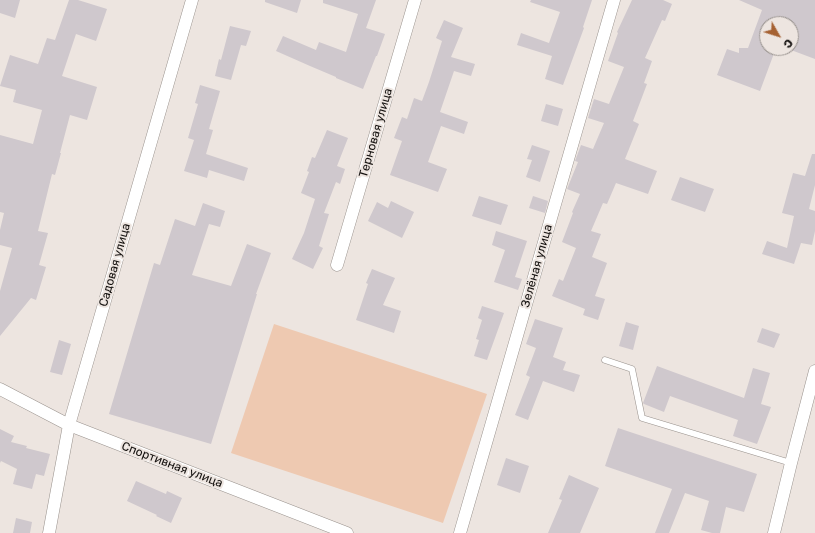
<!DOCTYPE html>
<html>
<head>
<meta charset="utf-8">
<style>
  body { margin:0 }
  #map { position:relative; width:815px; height:533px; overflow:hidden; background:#ede5e0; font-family:Rubik,sans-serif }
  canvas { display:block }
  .north { position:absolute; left:759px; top:16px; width:40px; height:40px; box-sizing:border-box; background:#ede5e0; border:1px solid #96908c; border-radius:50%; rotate:129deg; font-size:11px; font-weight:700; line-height:16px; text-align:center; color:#13100e }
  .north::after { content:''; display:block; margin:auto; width:14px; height:18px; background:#a56132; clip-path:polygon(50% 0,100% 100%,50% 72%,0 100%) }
</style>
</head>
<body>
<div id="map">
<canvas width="815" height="533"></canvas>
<div class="north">С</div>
</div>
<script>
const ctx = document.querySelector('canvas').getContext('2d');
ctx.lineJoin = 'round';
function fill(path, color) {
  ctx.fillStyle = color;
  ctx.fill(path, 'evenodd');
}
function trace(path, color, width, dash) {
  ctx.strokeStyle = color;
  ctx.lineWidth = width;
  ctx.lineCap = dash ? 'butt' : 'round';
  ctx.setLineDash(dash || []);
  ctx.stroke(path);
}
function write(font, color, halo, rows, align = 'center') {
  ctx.font = font + ' Rubik,sans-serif';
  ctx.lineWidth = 4;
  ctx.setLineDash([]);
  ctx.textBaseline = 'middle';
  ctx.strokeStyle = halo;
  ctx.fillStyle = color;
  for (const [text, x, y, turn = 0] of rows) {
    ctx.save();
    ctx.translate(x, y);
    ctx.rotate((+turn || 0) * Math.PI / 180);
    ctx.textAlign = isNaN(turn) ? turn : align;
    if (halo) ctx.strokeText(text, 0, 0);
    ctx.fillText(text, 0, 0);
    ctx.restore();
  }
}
const green = new Path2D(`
  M274,324L487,394L443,523L231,453Z`);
const building = new Path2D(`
  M0,0H20L15,18L0,13Z
  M69,0H78L107,9L96,41L76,34L62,76L97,87L87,120L70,115L60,153H61L55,175L52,174L38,231L48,233L39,265L46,267L36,300L31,298L0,336V291L12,248L0,245V230L4,213L0,212V135L33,144L42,110L13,102L16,90L0,86L10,55L38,64L47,38L55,40Z
  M265,0H301L297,13L265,2Z
  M323,0H376L366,28L385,34L377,56H376L363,89L336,78V77L310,66L276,51L283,36L316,50L319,42L346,52L358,14L323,3Z
  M531,0H592L583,27L584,28L563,85L545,79L552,56L517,45L521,33L549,43L560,12L530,2Z
  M632,0H663L672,4L665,21L662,20L645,58L652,61L644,83L647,84L633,121L639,124L625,159L657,171L648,194L616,183L607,204L603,203L591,231L601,234L592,257L607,263L595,296L605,299L598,320L583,315L585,309L552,296L559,279L563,281L576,248L562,242L573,213L572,212L580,194L567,189L578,162L575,161L581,145L593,149L604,123L588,118L594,99L609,104L624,67L608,61L618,33L617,32Z
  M739,0H815V59L791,50V24H767V48H776L760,91L717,75L727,49L739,53V48H748L762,10Z
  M444,20L463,28L451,57L475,64L471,76L454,71L440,112L468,122L464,134L441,126L428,162L447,169L438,192L390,175L402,141L394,138L402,117L407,119L414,98L422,101L429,82L442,41L436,38Z
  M230,26L251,31L246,46L241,45L231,80L215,76L219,59L221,60Z
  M200,85L220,91L209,129L213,130L206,154L248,168L244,181L209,170L207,178L184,171L194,140L188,138L198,104L195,103Z
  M546,104L563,109L558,126L541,121Z
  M327,130L348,138L337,166L345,169L340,184L336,182L324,213L329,214L319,246L323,248L313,269L292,259L304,233L315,199L301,193L309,172L307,171L312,157L315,158Z
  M532,145L550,151L540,182L526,177L532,160L527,159Z
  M812,154H815V185L809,209L815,211V231L812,245L801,243L794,264L762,254L767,241L787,248L794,216L782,213L793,173L805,176Z
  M680,177L714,189L705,212L671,200Z
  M479,196L508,205L501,225L472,216Z
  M533,196L548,201L545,213L529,208Z
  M391,201L414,212L402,238L368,221L377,202L388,208Z
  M203,203L225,211L220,227L209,224L192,275L231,286L247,244L271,253L256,294H257L211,444L109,414L154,263L160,265L175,219L195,226Z
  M496,231L527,241L515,277L522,279L518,290L494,282L505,250L492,245Z
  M372,269L395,278L383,305L401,311L394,333L356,320L368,284L366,283Z
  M482,306L504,313L487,360L474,356L479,340L476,339L482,320L478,318Z
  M535,319L563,328L553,357L566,362L563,370L580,375L574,392L543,381L528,420L515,415L530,377L526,375L536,348L526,344Z
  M626,322L639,326L633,350L619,346Z
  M762,328L780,334L774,348L757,342Z
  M59,340L71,344L62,375L50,372Z
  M657,366L744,398L753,368L770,373L761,404L771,407L757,444L733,436L738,420L670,396L664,412L644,404L643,403Z
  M618,428L757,474L744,512L726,507L720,533H712L701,530L709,501L685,493L669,533H655L672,489L605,466Z
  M0,429L14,436L11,442L27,446L26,448L50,454L44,476L36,474L32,489L13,484L17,469L1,461L0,463Z
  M506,458L529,466L520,493L497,485Z
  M569,475L599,488L580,533H548L562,500L559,499Z
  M136,481L166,494L167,491L182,498L171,523L156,516L157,515L127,501Z
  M16,518L32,522L30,533H13Z`);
const service = new Path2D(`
  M605,360L632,369L642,418L791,463`);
const minor = new Path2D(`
  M337,265L415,0
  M0,389L69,425L347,533
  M49,533L69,425L192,0
  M460,533L614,0
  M774,533L791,463L815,371`);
const streetNames = [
  ["Терновая улица",376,133,-74],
  ["Садовая улица",115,265,-74],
  ["Зелёная улица",537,266,-74],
  ["Спортивная улица",172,465,21]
];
fill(green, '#eec9b1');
fill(building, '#cfc8cd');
trace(service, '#99928d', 7);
trace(minor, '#99928d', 13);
trace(service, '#fff', 6);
trace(minor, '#fff', 12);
write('12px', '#13100e', '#ede5e0', streetNames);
</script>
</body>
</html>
